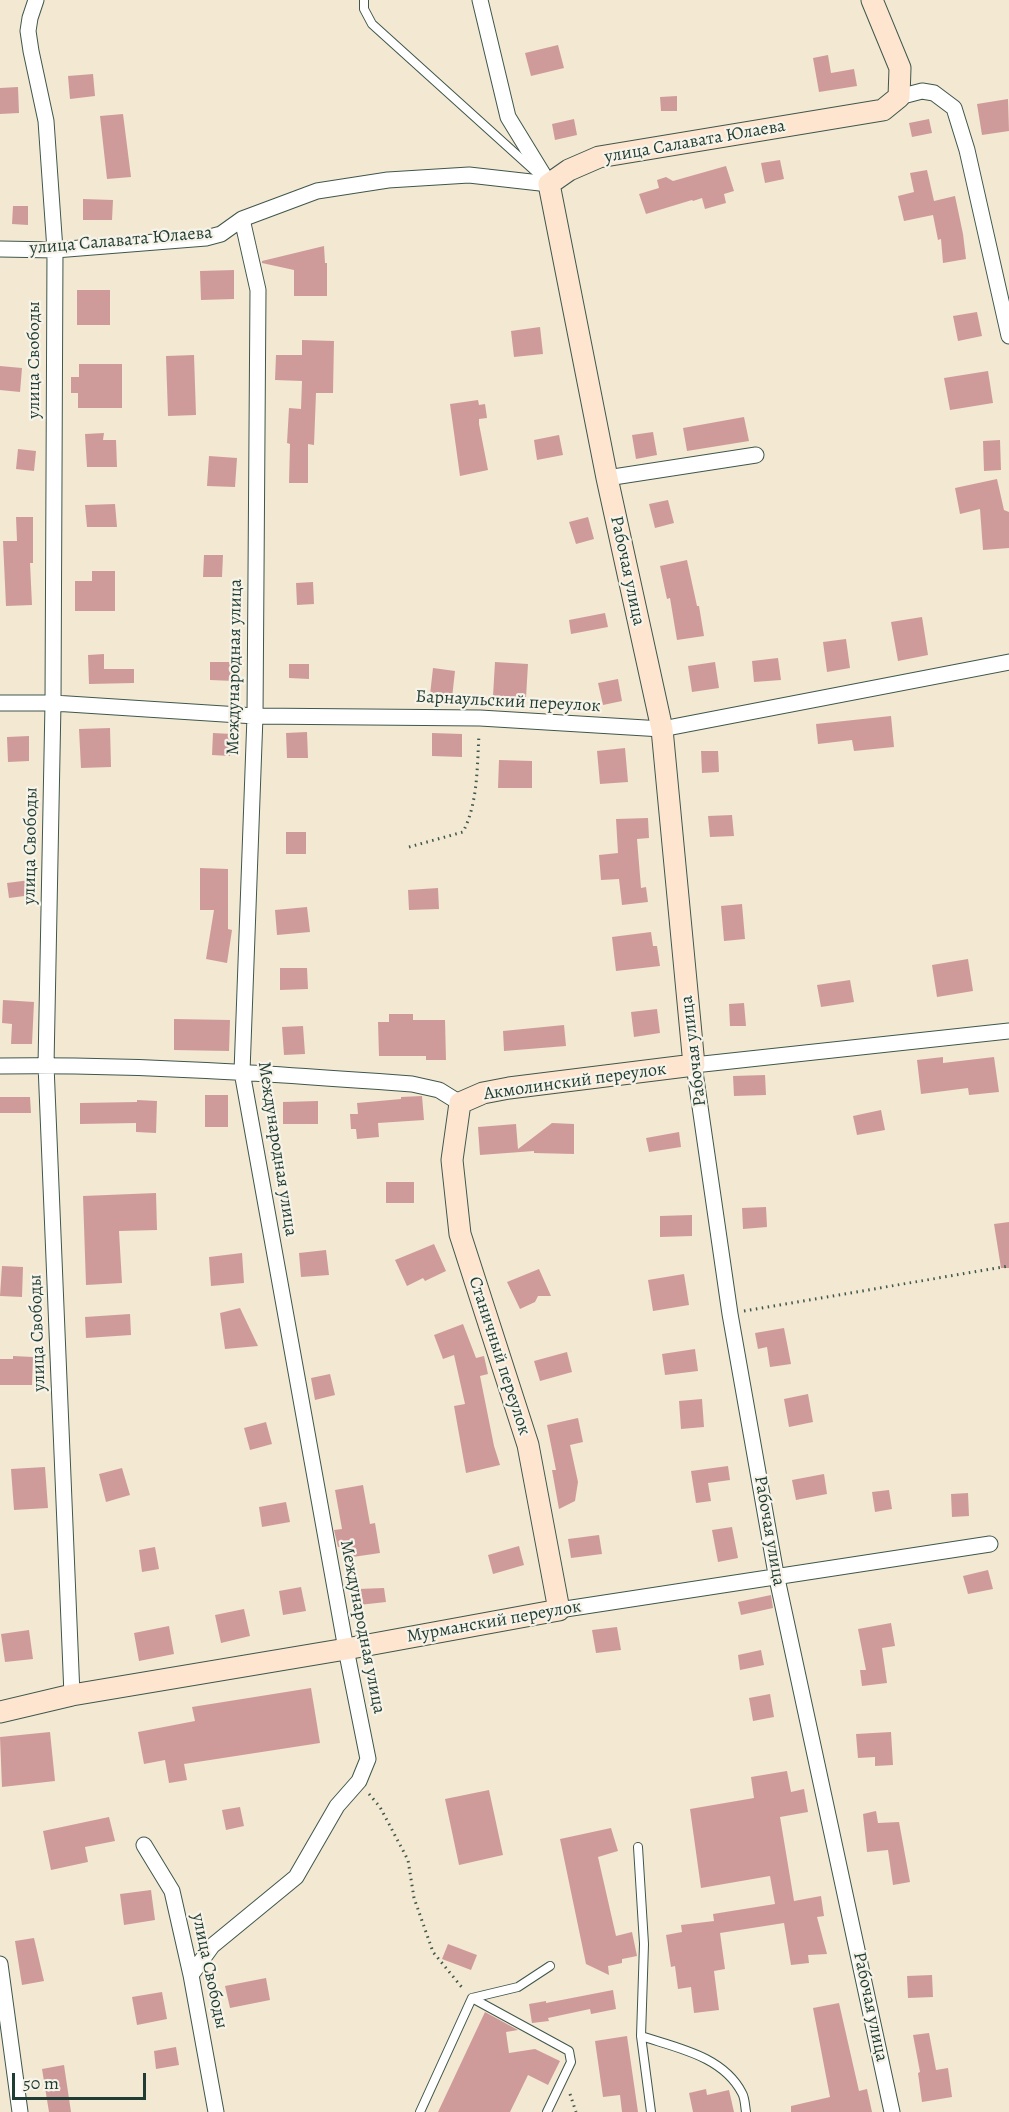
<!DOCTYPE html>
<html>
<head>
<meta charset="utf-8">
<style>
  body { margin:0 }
  #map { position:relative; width:1009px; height:2112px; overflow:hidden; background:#f3e8d1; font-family:Alegreya,serif }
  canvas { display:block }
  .scale { position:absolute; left:12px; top:2073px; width:134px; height:27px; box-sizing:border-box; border:3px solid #1f3d34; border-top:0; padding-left:8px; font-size:18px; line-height:21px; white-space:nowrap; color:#1f3d34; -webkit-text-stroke:4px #f7f3e8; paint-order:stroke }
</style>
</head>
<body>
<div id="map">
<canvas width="1009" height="2112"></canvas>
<div class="scale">50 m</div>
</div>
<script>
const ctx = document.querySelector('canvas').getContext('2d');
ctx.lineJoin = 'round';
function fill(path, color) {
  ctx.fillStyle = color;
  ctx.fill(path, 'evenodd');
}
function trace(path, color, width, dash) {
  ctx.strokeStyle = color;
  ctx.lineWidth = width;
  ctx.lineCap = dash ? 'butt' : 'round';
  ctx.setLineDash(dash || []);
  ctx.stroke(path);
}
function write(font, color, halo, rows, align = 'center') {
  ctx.font = font + ' Alegreya,serif';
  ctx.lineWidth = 4.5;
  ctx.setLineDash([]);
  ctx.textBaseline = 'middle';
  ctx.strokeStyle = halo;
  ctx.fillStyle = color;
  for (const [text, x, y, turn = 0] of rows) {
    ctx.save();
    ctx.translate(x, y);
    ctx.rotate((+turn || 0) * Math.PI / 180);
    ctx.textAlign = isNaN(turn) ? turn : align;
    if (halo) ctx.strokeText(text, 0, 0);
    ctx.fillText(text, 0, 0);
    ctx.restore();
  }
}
const building = new Path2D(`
  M558,45L564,68L531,76L525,53Z
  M828,55L831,73L854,69L857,86L819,92L813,58Z
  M93,74L95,96L70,99L68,76Z
  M18,87L19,113L0,114V88Z
  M677,96V111H661L660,97Z
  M1008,99L1009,131L982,135L977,104Z
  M123,114L131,177L107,179L100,116Z
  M574,119L577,135L555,140L552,124Z
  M929,119L932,133L912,137L909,123Z
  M780,160L784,179L765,183L761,163Z
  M726,166L734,191L724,194L726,203L705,209L702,198L693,201L692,200L646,214L639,194L659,188L657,180L666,177L673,181Z
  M927,170L934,201L955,196L963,234L966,259L943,263L941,239L938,240L933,215L904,221L898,196L914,192L910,173Z
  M83,199L113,200L112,220H83Z
  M13,206H28V225L12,224Z
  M324,246L325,263H327V296H294V270L262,263V261Z
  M234,270V299L201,300L200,271Z
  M77,290H110V325H77Z
  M977,312L982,336L958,341L953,316Z
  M540,327L543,354L514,357L511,331Z
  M302,340L334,341L333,393H316L314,445L308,444V483H289L290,444L287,443L289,408L301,409L302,381L275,380L276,355H302Z
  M194,355L196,415L168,416L166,356Z
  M79,364H122V408H78V393H71V377H79Z
  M0,366L22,368L20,392L0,390Z
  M988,371L993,403L950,410L944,378Z
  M478,400L479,405L485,404L487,418L479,419V424L488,470L460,476L450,404Z
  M744,417L749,441L687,451L683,428Z
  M653,432L657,455L636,459L632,435Z
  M104,433L103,440H116L117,467H87L85,434Z
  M559,435L563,455L537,460L534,440Z
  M1000,440L1001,470L984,471L983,441Z
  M18,449L36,451L34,471L16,469Z
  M209,456L237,458L235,487L207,486Z
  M997,479L1004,510L1009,512V548L983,550L980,509L960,514L955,488Z
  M668,500L674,523L655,528L649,504Z
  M115,504L117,527H87L85,505Z
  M16,517H33V563H30L32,605L6,606L3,541H17Z
  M588,517L594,539L576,544L569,522Z
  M204,555H223L222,577H203Z
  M687,560L697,606H699L704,636L677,640L670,598L667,599L660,566Z
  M92,571H115V611H75V581H92Z
  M313,582L314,604L297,605L296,583Z
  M605,613L608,627L571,634L569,620Z
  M922,617L928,655L898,661L891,622Z
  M846,639L850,668L827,672L823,642Z
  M104,654V669H134V683L89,684L88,655Z
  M778,658L781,680L754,682L752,661Z
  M210,662H235L234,681L210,680Z
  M495,662L528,664L526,698L493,696Z
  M715,662L719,688L692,692L688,666Z
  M289,664H309V679L289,678Z
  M433,668L455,671L452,698L430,695Z
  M618,679L622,701L603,705L598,683Z
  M891,716L894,747L854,751L852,740L818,744L816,724Z
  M110,728L111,767L81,768L79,729Z
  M307,732L308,758H287L286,733Z
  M213,733L232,734L230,756L212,755Z
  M432,733L462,734V757L432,756Z
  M29,736V761L8,762L7,737Z
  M625,748L628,782L600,784L597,751Z
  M701,751H718L719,772L702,773Z
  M499,760L532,761V788H498Z
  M732,815L734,836L710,837L708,816Z
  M648,818L649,838L637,839L641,888L646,887L648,902L622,905L619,879L601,880L599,855L618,853L616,819Z
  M286,832H306V854H286Z
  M200,868L228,869V929L232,930L227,963L206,959L214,910H200Z
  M30,880L32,895L9,898L7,883Z
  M438,888L439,909L409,910L408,890Z
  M742,904L745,939L724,941L721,906Z
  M307,907L310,932L277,935L275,910Z
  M651,932L653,946H657L660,966L616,971L612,937Z
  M968,959L973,991L937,997L932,965Z
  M280,968H307L308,989L280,990Z
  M850,980L854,1002L821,1007L817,985Z
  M3,1000L34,1002L32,1044H11L12,1024L2,1023Z
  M744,1003L746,1026H730L729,1004Z
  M657,1009L660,1033L634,1037L631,1012Z
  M389,1014H413V1020H445L446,1060H426V1056H379L378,1022H389Z
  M174,1019L230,1020L229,1051L174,1050Z
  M564,1025L566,1046L504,1051L503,1031Z
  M303,1026L305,1054L284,1055L282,1027Z
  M943,1057V1063L994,1057L999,1092L969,1095L968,1088L921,1094L917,1060Z
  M765,1075L766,1095L734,1096L733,1076Z
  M205,1095H228V1127H205Z
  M422,1096L424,1120L378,1123L379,1137L357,1139L356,1129H351L350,1114H358L357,1103L401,1099V1097Z
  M0,1097H30L31,1113H0Z
  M137,1100L157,1101L156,1133L136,1132V1123L80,1124V1103L137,1102Z
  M318,1101V1124H283V1102Z
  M881,1110L885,1130L857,1135L853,1116Z
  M552,1123L574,1124V1154L534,1153V1151L480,1155L478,1127L516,1124L518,1149Z
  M679,1132L681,1147L649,1152L646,1138Z
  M386,1182H414V1203H386Z
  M156,1193L157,1230L119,1231L122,1283L86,1285L83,1196Z
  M766,1207L767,1227L743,1229L742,1208Z
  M692,1215V1236L660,1237V1216Z
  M1009,1222V1268H1001L994,1224Z
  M434,1244L446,1271L425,1281L423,1278L407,1286L395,1260Z
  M326,1250L329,1275L301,1277L299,1253Z
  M242,1253L244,1283L211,1286L209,1257Z
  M2,1266L23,1267L22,1297L0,1296Z
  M539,1269L551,1296H538L535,1302L520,1309L507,1282Z
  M684,1274L689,1305L653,1311L648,1280Z
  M240,1308L258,1346L225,1349L220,1313Z
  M130,1314L131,1335L86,1338L85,1317Z
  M463,1324L476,1358L484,1356L488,1374L480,1376L494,1446L500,1465L466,1473L454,1406L465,1404L454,1355L443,1359L434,1335Z
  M784,1328L791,1364L770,1367L767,1347L758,1349L755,1333Z
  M695,1349L698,1371L665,1375L662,1354Z
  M567,1352L572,1372L540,1381L534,1361Z
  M13,1356L33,1357L32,1385H0V1359H13Z
  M330,1374L335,1395L315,1400L311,1378Z
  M808,1394L813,1422L789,1427L784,1399Z
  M702,1399L704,1427L681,1429L679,1401Z
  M578,1418L583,1442L570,1445L578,1482L575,1501L559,1509L552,1470H556L547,1425Z
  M266,1422L272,1444L250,1450L244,1428Z
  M728,1466L730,1480L708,1483L711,1501L696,1503L691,1471Z
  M45,1467L48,1508L14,1510L11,1469Z
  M122,1468L130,1495L106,1502L99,1474Z
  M824,1474L827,1494L796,1500L792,1480Z
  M363,1485L370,1524L375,1523L380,1553L346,1558L344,1546L338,1547L334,1530L342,1529L335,1490Z
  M889,1490L892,1509L875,1512L872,1492Z
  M968,1493L969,1516L952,1517L951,1494Z
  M286,1502L290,1522L262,1527L259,1507Z
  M732,1527L738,1558L718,1562L712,1530Z
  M599,1535L602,1554L571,1558L568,1539Z
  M519,1546L524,1565L493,1574L488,1555Z
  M155,1547L159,1569L142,1572L139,1550Z
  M988,1570L993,1589L968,1594L963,1576Z
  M301,1587L306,1611L283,1615L279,1591Z
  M384,1588L386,1602L359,1605L358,1589Z
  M771,1595L773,1608L741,1615L738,1602Z
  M244,1609L250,1636L221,1643L215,1615Z
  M891,1623L895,1646L882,1648L887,1683L862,1686L860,1670H866L858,1629Z
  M169,1626L174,1654L139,1661L134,1633Z
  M617,1627L621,1650L596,1653L592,1630Z
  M29,1630L33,1659L5,1662L1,1634Z
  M761,1650L764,1665L740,1670L738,1655Z
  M311,1688L320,1743L184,1764L187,1780L169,1783L165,1760L144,1764L138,1732L195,1721L192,1707Z
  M770,1694L774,1717L753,1721L749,1698Z
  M50,1732L55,1781L2,1787L0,1737Z
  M891,1732L893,1765L875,1766V1757L858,1758L856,1734Z
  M787,1771L791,1792L804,1789L808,1812L780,1817L794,1901L821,1896L824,1916L817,1917L827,1954L808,1955L809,1963L791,1965L784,1923L720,1933L725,1969L714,1971L719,2010L694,2013L691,1987L678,1989L675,1966L671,1967L666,1935L682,1932L681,1925L714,1921L713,1914L775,1904L770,1876L701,1888L690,1809L754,1798L751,1777Z
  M489,1790L503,1855L459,1865L445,1799Z
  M240,1807L244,1826L226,1830L222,1810Z
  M876,1811L878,1823L899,1822L910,1882L893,1885L888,1850L867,1852L863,1814Z
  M109,1817L115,1841L85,1847L88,1862L51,1870L43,1831Z
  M611,1828L618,1851L598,1857L616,1936L632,1932L637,1956L622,1959V1963L608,1966L609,1975L586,1964L560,1839Z
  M151,1890L155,1920L124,1925L120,1894Z
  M34,1938L44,1981L22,1985L15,1941Z
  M448,1944L477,1955L471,1970L442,1959Z
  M932,1975L933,1997L908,1998L907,1976Z
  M266,1978L270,2000L230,2008L225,1986Z
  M613,1990L616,2009L591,2014L590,2009L548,2018L549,2021L532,2023L529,2004L546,2001V2003Z
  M162,1992L167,2019L137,2025L132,1997Z
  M839,2003L859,2091L867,2089L872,2112H791V2106L830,2097L813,2008Z
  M485,2012L518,2030L506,2032L509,2053L535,2049L560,2061L548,2085L528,2075L510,2112H438Z
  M929,2033L936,2070L948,2068L952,2097L922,2102L918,2073L920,2072L913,2035Z
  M627,2036L638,2112H622L620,2095L603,2097L595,2041Z
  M176,2047L179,2065L156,2069L154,2051Z
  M64,2065L71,2112H49L42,2069Z
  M706,2089L707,2095L729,2090L734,2112H693L689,2093Z`);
const path = new Path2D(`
  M409,847L463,832C478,803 477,767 479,735
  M744,1311L1009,1266
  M369,1794L380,1807L408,1860L414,1898L433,1952L464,1990
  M570,2094L576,2112`);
const lane = new Path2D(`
  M364,0V9L372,24L537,173
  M638,1847L644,1944L641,2036L651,2112
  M472,1998L569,2051L571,2062L547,2112
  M641,2036C677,2048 723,2056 742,2093C745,2098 745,2106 746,2112
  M420,2112L472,1998L518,1987L550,1966`);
const street = new Path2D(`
  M36,0L30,18L28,31L31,51L46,121L55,250L53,703L46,1065L72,1695
  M480,0L508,117L549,184
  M899,97L922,91L934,93L954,108L967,150L1009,336
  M0,249L55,250L206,238L221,234L242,219L317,191L388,180L469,175L549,184
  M607,478L756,455
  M0,703H53L255,716L480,718L662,729L1009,662
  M0,1066C138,1064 275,1074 412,1084L439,1090L460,1103
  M559,1610L990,1544
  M144,1845L172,1891L191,1975L216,2112
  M0,1964L20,2112
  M191,1975L212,1946L296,1877L337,1806L359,1781L368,1759L346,1649L242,1072L255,716L258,290L242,219
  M892,2112L776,1574L730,1314L694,1065L1009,1031`);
const secondary = new Path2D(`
  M0,1712L72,1695L346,1649L559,1610L528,1445L460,1234L452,1160L460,1103L483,1093L509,1088L694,1065L662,729L607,478L549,184L569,170L599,157L883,110L899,97L900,68L872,0`);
const streetNames = [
  ["улица Салавата Юлаева",695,142,-10],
  ["улица Салавата Юлаева",121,241,-5],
  ["улица Свободы",35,360,-90],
  ["Рабочая улица",627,571,78],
  ["Международная улица",235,667,-89],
  ["Барнаульский переулок",508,702,3],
  ["улица Свободы",31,846,-89],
  ["Рабочая улица",694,1051,-97],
  ["Акмолинский переулок",575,1082,-8],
  ["Международная улица",277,1149,81],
  ["улица Свободы",38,1333,-92],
  ["Станичный переулок",499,1356,72],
  ["Рабочая улица",769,1531,80],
  ["Мурманский переулок",494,1622,-10],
  ["Международная улица",362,1627,79],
  ["улица Свободы",209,1971,78],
  ["Рабочая улица",870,2007,78]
];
fill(building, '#cf9b9a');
trace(lane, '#3f574c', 10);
trace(street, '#3f574c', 17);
trace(secondary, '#3f574c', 23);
trace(path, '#3f574c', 3, [1.5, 4.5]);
trace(lane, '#fff', 8);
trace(street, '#fff', 15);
trace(secondary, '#fde5d0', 21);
write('18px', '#1f3d34', '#f7f3e8', streetNames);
</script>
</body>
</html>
